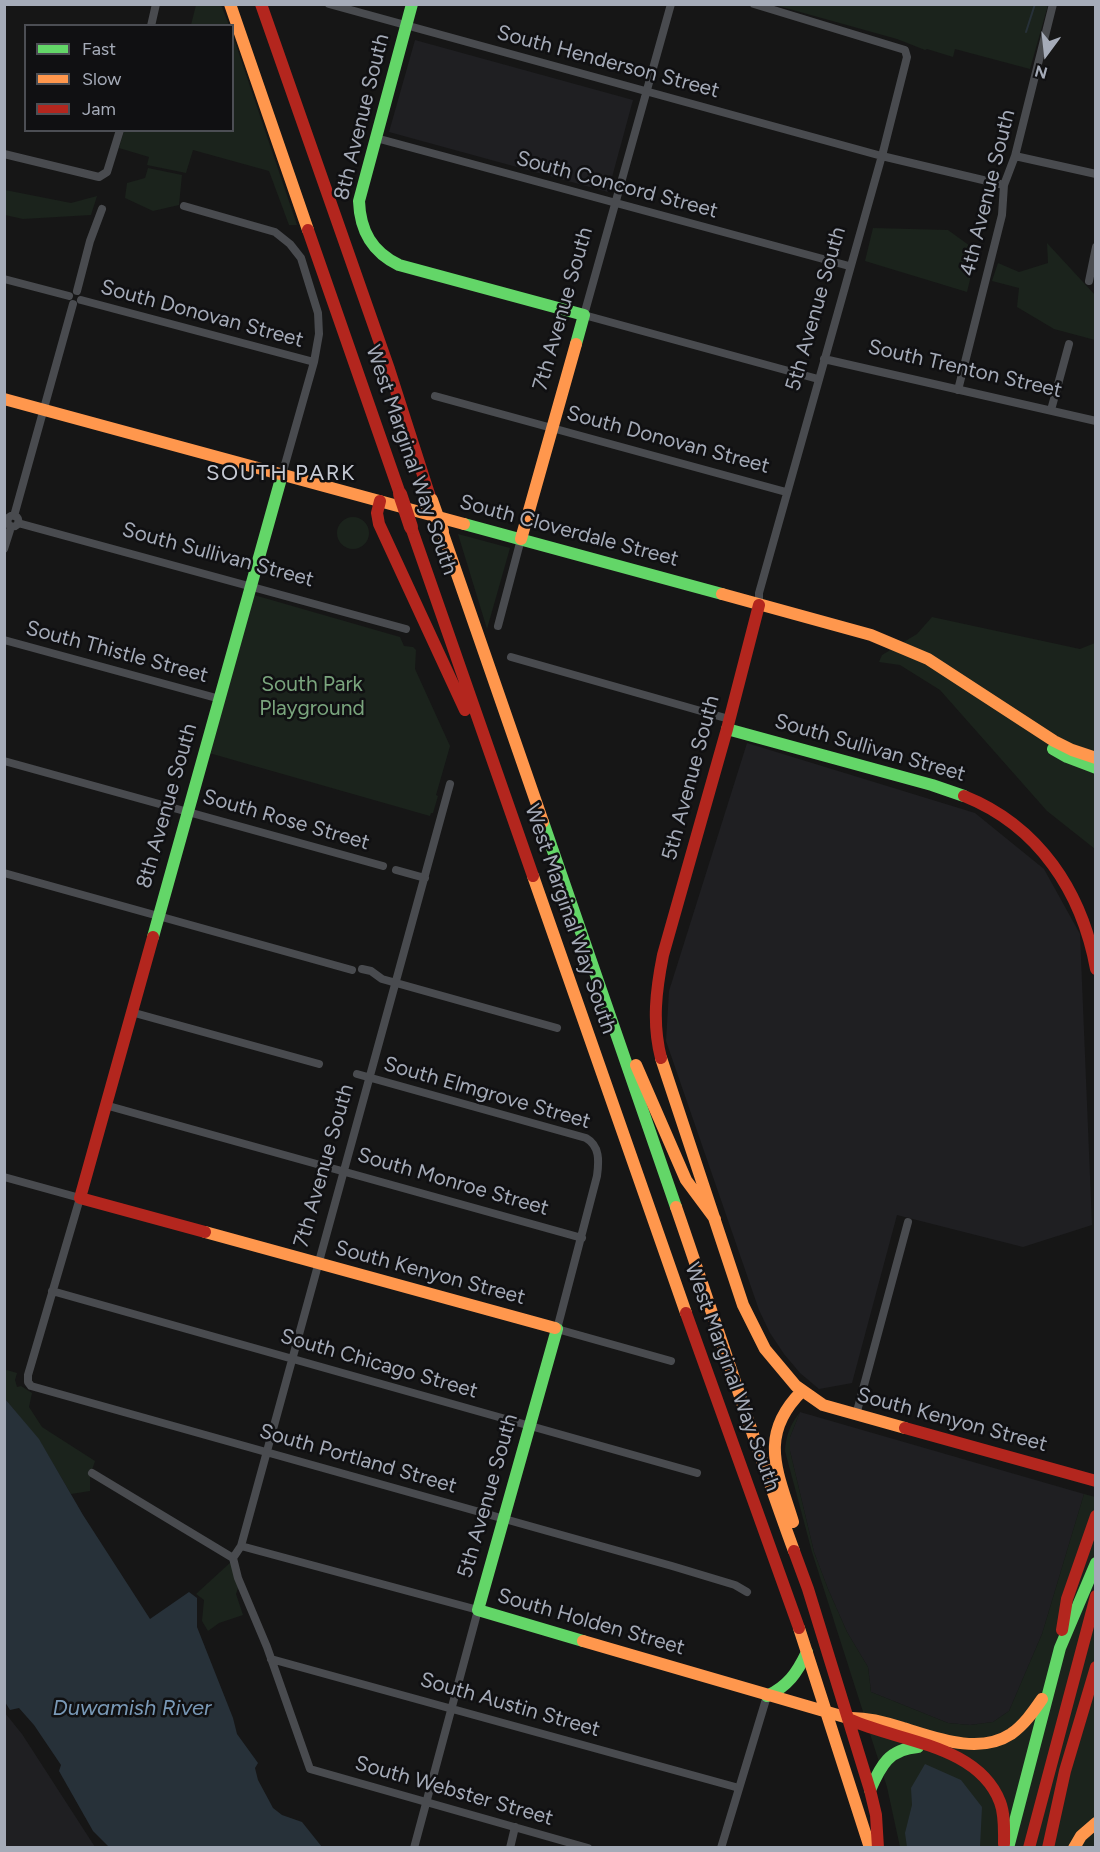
<!DOCTYPE html>
<html>
<head>
<meta charset="utf-8">
<style>
  body { margin:0 }
  #map { position:relative; width:1100px; height:1852px; overflow:hidden; background:#161616; font-family:Figtree,sans-serif }
  canvas { display:block }
  .frame { position:absolute; inset:0; border:6px solid #a5abb8; pointer-events:none }
  .legend { position:absolute; left:24px; top:24px; width:210px; height:108px; box-sizing:border-box; background:#101012; border:2px solid #4c4e54; margin:0; padding:8px 10px; list-style:none; font-size:18px; color:#a5abb8 }
  .legend li { display:flex; align-items:center; gap:12px; height:30px }
  .legend b { width:30px; border:2px solid #4c4e54 }
  .north { position:absolute; left:1016px; top:24px; width:60px; height:60px; -webkit-text-stroke:4px #101012; paint-order:stroke; rotate:195deg; font-size:16px; font-weight:700; line-height:24px; text-align:center; color:#a5abb8 }
  .north::after { content:''; display:block; margin:auto; width:21px; height:27px; background:#a5abb8; clip-path:polygon(50% 0,100% 100%,50% 72%,0 100%) }
</style>
</head>
<body>
<div id="map">
<canvas width="1100" height="1852"></canvas>
<div class="frame"></div>
<ul class="legend">
<li><b style="height:8px;background:#63d668"></b>Fast</li>
<li><b style="height:8px;background:#ff974d"></b>Slow</li>
<li><b style="height:8px;background:#b3261e"></b>Jam</li>
</ul>
<div class="north">N</div>
</div>
<script>
const ctx = document.querySelector('canvas').getContext('2d');
ctx.lineJoin = 'round';
function fill(path, color) {
  ctx.fillStyle = color;
  ctx.fill(path, 'evenodd');
}
function trace(path, color, width, dash) {
  ctx.strokeStyle = color;
  ctx.lineWidth = width;
  ctx.lineCap = dash ? 'butt' : 'round';
  ctx.setLineDash(dash || []);
  ctx.stroke(path);
}
function write(font, color, halo, rows, align = 'center') {
  ctx.font = font + ' Figtree,sans-serif';
  ctx.lineWidth = 5;
  ctx.setLineDash([]);
  ctx.textBaseline = 'middle';
  ctx.strokeStyle = halo;
  ctx.fillStyle = color;
  for (const [text, x, y, turn = 0] of rows) {
    ctx.save();
    ctx.translate(x, y);
    ctx.rotate((+turn || 0) * Math.PI / 180);
    ctx.textAlign = isNaN(turn) ? turn : align;
    if (halo) ctx.strokeText(text, 0, 0);
    ctx.fillText(text, 0, 0);
    ctx.restore();
  }
}
const built = new Path2D(`
  M415,40L633,100L608,192L389,132Z
  M747,743L975,813L1044,869L1080,934L1092,1225L1023,1247L897,1215L852,1383L819,1389L800,1373L784,1354L770,1333L759,1310L666,1041L669,991Z
  M800,1412L1084,1494L1042,1634L1009,1711L993,1722L970,1725L948,1723L871,1692L868,1667L847,1632L828,1589L814,1552L790,1451V1437Z
  M5,1713L22,1734L95,1847H5Z`);
const green = new Path2D(`
  M196,5L206,6V5H221L229,25H191Z
  M775,5H1048L1030,69L955,49L953,57L927,49L925,50L897,39Z
  M233,36L297,225H289L269,171L193,150L186,173L147,165L149,157L119,148L124,131L232,130Z
  M148,168L182,175L179,205L153,211L125,198L127,183L145,178Z
  M5,190L71,203L97,196L91,215L23,219L5,215Z
  M873,228L948,230L977,251L967,292L865,261Z
  M1047,243L1095,295V340L1054,329L1017,307L1019,288L992,281L998,263L1019,272L1048,263Z
  M337 533a16 16 0 1 1 32 0a16 16 0 1 1-32 0Z
  M458,534L510,548L487,629Z
  M254,595L400,637L404,646L413,647L416,650L415,669L450,746L436,795L438,796L433,813H431L430,816L209,753Z
  M932,617L1080,649L1095,643V849L1047,811L940,690L900,665L879,662L882,655L917,634Z
  M7,1370L17,1373L15,1380L17,1387L21,1386L32,1393L29,1407L42,1427L95,1461L90,1476V1491L71,1494L39,1440L6,1400L4,1371Z
  M800,1412L790,1437V1451L814,1552L828,1589L847,1632L868,1667L871,1692L948,1723L970,1725L993,1722L1009,1711L1042,1634L1084,1494L1095,1497V1847H900L887,1787L812,1552L785,1451C786,1435 790,1425 800,1412Z
  M232,1561L239,1585L236,1594L243,1615L219,1623L208,1631L202,1621L204,1600L196,1594Z`);
const water = new Path2D(`
  M5,1395L6,1400L39,1439L83,1515L150,1619L189,1592L197,1598V1627L233,1718L237,1734L258,1763L255,1768L258,1780L273,1808L282,1815L302,1822L322,1847H109L93,1831L59,1771L61,1765L34,1725L19,1708L10,1710L5,1702Z
  M925,1764L961,1780L982,1807L980,1847H907L905,1833L912,1805L911,1788Z`);
const stream = new Path2D(`
  M1026,32L1035,4`);
const street = new Path2D(`
  M329,4L878,155
  M671,4L584,315L818,379
  M754,4L905,50L907,57L883,152
  M151,26L156,4
  M376,138L849,266
  M4,154L99,177L107,172L120,130
  M1015,156L1096,174
  M886,157L1004,185
  M184,206L275,232L290,244L301,258L318,313L319,334L314,362L282,475
  M4,279L69,296
  M1089,281L1096,247
  M77,291L90,241L102,209
  M81,300L314,362
  M824,359L1096,421
  M958,390L1002,215L1004,185L1015,156L1053,4
  M435,396L786,492
  M1051,410L1069,344
  M7.5 521a5.5 5.5 0 1 1 11 0a5.5 5.5 0 1 1-11 0Z
  M14,516L73,304
  M18,523L406,629
  M4,549L11,527
  M759,605V593L881,159
  M498,626L521,539
  M4,640L220,699
  M511,657L729,719
  M4,761L383,866
  M396,870L425,878
  M4,873L352,970
  M362,969L371,971L382,979L557,1028
  M131,1012L319,1064
  M357,1074L586,1138C600,1146 599,1161 597,1176L557,1329L671,1361
  M105,1105L582,1238
  M4,1177L80,1198L28,1375V1382L31,1386L672,1566L735,1585L747,1592
  M52,1291L697,1473
  M856,1415L908,1222
  M92,1473L233,1558L238,1578L267,1647L310,1769L588,1848
  M241,1546L478,1610L414,1848
  M233,1558L241,1546L450,784
  M271,1659L739,1788
  M510,1848L515,1827
  M721,1848L767,1696`);
const fast = new Path2D(`
  M412,4L359,201C360,231 372,252 399,265L584,315L576,344
  M464,524L722,594
  M727,729L932,785L964,796
  M1053,749L1067,757L1096,768
  M543,822L676,1207
  M153,937L282,475
  M555,1328L557,1329L478,1610L583,1641
  M767,1696C788,1686 797,1673 807,1652
  M870,1790C881,1765 889,1749 918,1747
  M1008,1848L1060,1648L1096,1563`);
const slow = new Path2D(`
  M230,4L308,230
  M4,399L464,524
  M442,531L543,822
  M521,539L576,344
  M722,594L871,635L928,659L1054,741L1072,750L1096,758
  M533,876L686,1313
  M661,1058L743,1305L765,1349L796,1386L823,1405L905,1428
  M636,1065L686,1180L715,1219
  M676,1207C716,1322 752,1437 794,1551
  M205,1232L555,1328
  M793,1522C777,1470 758,1435 802,1391
  M799,1628L870,1848
  M583,1641L848,1718
  M848,1718C867,1717 885,1722 903,1728C936,1738 979,1755 1011,1734C1024,1725 1033,1712 1042,1699
  M1074,1848L1081,1836L1096,1823`);
const jam = new Path2D(`
  M261,4L389,369L431,500
  M308,230L400,494
  M380,501L377,513L379,524L465,710
  M411,527L533,876
  M964,796C1039,826 1082,892 1096,969
  M153,937L80,1198L205,1232
  M661,1058C652,1023 656,990 663,955L727,729L759,605
  M686,1313L799,1628
  M905,1428L1096,1481
  M794,1551L808,1589L870,1790L876,1815L878,1848
  M1062,1630L1067,1599L1096,1516
  M851,1720C900,1742 978,1745 1000,1802C1005,1815 1004,1831 1004,1844
  M1029,1848L1096,1596
  M1048,1848L1065,1771L1096,1667`);
const slowBridge = new Path2D(`
  M431,500L442,531`);
const jamBridge = new Path2D(`
  M400,494L411,527`);
const streetNames = [
  ["South Henderson Street",608,62,15],
  ["8th Avenue South",362,117,-76],
  ["South Concord Street",617,185,15],
  ["4th Avenue South",988,193,-76],
  ["7th Avenue South",563,309,-74],
  ["5th Avenue South",816,309,-74],
  ["South Donovan Street",202,314,15],
  ["South Trenton Street",965,369,13],
  ["South Donovan Street",668,440,15],
  ["West Marginal Way South",411,460,71],
  ["South Cloverdale Street",569,531,15],
  ["South Sullivan Street",218,555,15],
  ["South Thistle Street",117,652,15],
  ["South Sullivan Street",870,748,16],
  ["5th Avenue South",691,778,-75],
  ["8th Avenue South",167,806,-74],
  ["South Rose Street",286,820,16],
  ["West Marginal Way South",570,919,71],
  ["South Elmgrove Street",487,1093,16],
  ["7th Avenue South",324,1166,-74],
  ["South Monroe Street",453,1182,16],
  ["South Kenyon Street",430,1273,15],
  ["South Chicago Street",379,1364,16],
  ["West Marginal Way South",732,1377,70],
  ["South Kenyon Street",952,1420,15],
  ["South Portland Street",358,1459,16],
  ["5th Avenue South",488,1496,-74],
  ["South Holden Street",591,1622,16],
  ["South Austin Street",510,1705,16],
  ["South Webster Street",454,1791,16]
];
const parkNames = [
  ["South Park",312,685],
  ["Playground",312,709]
];
const neighbourhoodNames = [
  ["SOUTH PARK",281,474]
];
const waterNames = [
  ["Duwamish River",132,1709]
];
fill(built, '#1f1f22');
fill(green, '#1b231c');
fill(water, '#273139');
trace(stream, '#273139', 2);
trace(street, '#494b4f', 8);
trace(fast, '#63d668', 12);
trace(slow, '#ff974d', 12);
trace(jam, '#b3261e', 12);
trace(slowBridge, '#ff974d', 14);
trace(jamBridge, '#b3261e', 14);
write('21px', '#a5abb8', '#101012', streetNames);
write('21px', '#7aa57d', '#101012', parkNames);
ctx.letterSpacing = '1.5px';
write('22px', '#c6cad4', '#101012', neighbourhoodNames);
ctx.letterSpacing = '0px';
write('italic 22px', '#7999b7', '#101012', waterNames);
</script>
</body>
</html>
